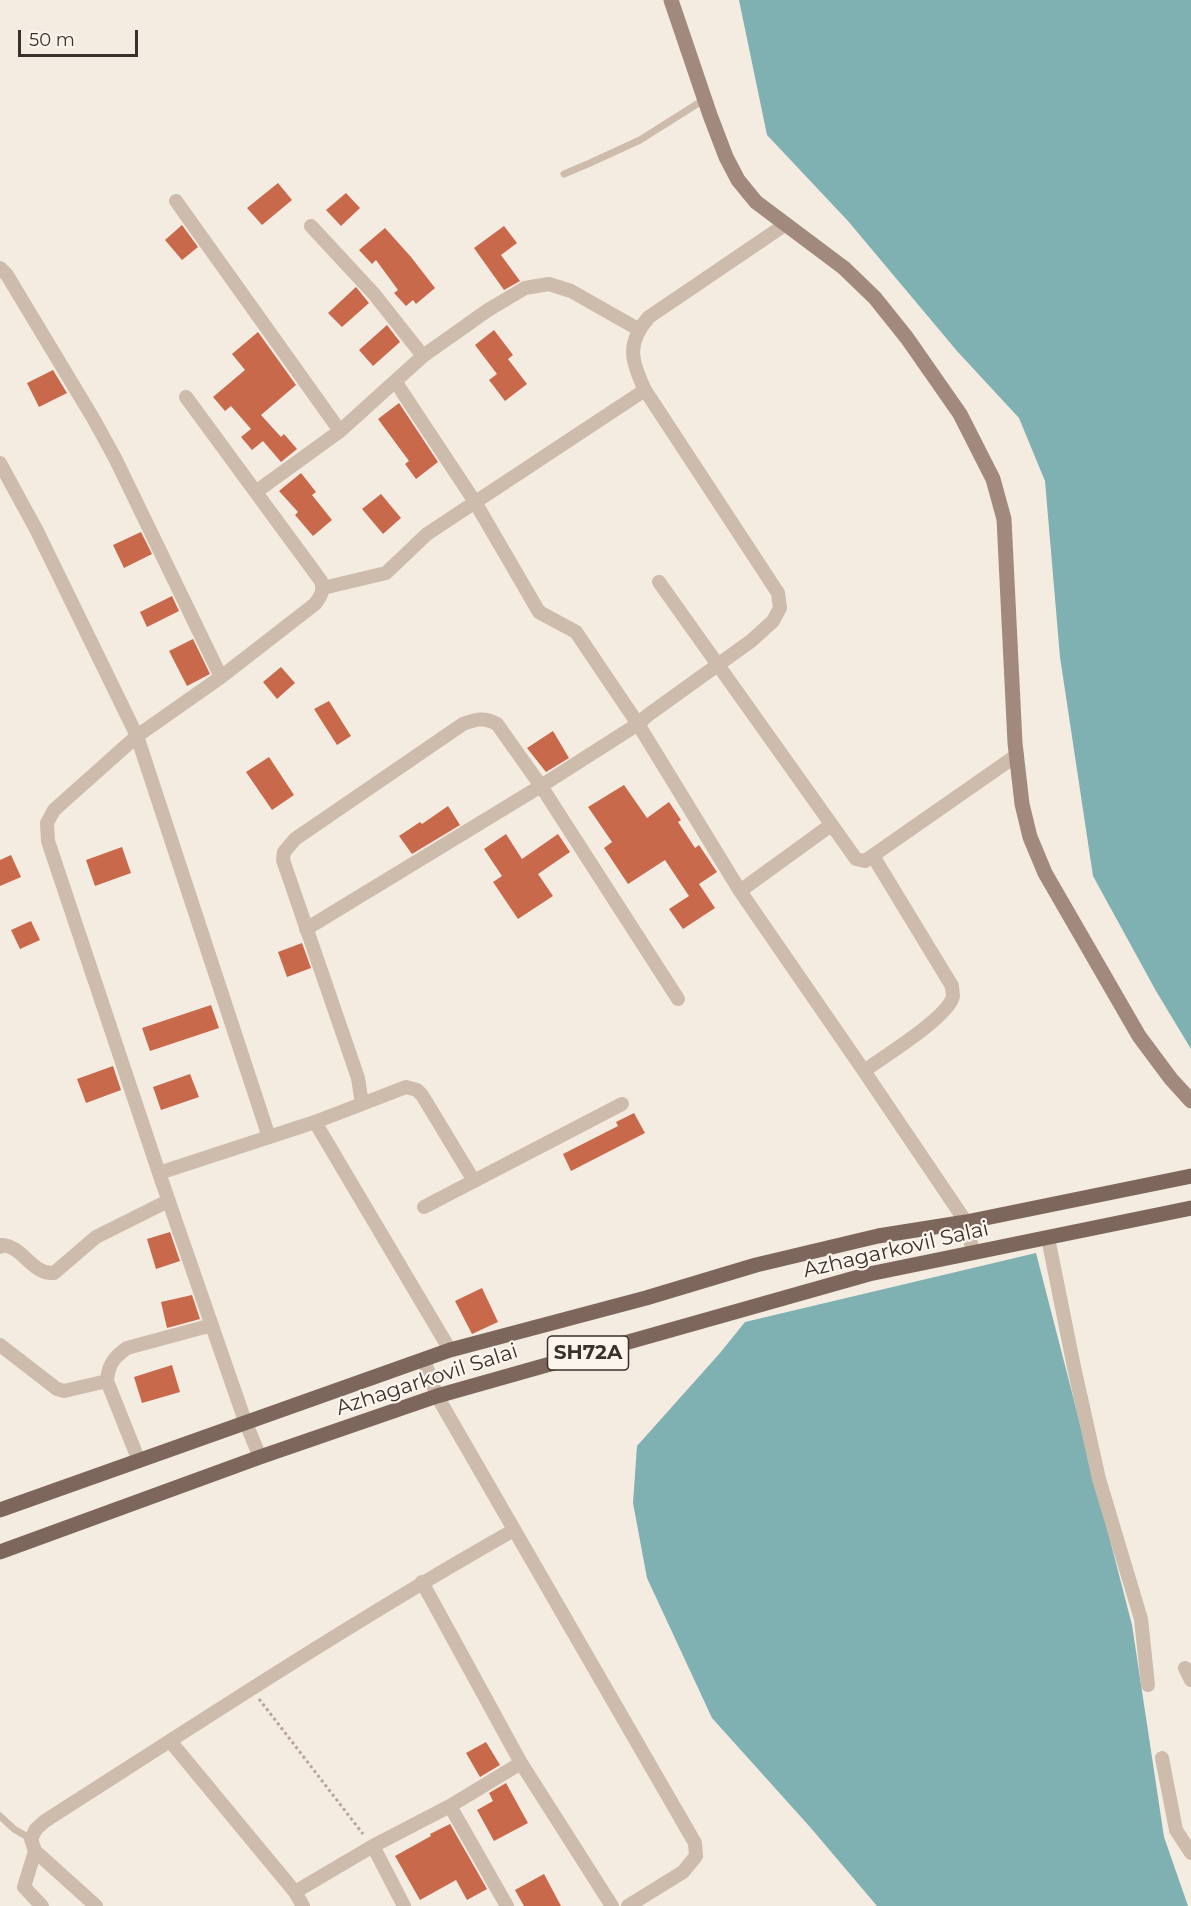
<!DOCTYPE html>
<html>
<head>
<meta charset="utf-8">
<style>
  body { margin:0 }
  #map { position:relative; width:1191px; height:1906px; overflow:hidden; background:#f4ebe1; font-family:Montserrat,sans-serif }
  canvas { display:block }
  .scale { position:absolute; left:18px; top:30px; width:120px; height:27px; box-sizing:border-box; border:3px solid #3b302b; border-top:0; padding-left:8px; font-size:18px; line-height:21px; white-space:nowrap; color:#3b302b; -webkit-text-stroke:4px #fbf5ee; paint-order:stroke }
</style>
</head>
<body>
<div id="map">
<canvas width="1191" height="1906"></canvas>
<div class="scale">50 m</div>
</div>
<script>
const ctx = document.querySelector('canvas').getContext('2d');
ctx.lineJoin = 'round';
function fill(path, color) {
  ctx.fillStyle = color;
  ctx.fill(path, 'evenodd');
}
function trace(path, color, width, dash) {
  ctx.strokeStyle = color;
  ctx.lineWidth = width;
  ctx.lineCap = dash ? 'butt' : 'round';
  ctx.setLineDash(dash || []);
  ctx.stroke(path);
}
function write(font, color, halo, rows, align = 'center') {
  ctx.font = font + ' Montserrat,sans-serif';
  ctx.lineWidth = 4.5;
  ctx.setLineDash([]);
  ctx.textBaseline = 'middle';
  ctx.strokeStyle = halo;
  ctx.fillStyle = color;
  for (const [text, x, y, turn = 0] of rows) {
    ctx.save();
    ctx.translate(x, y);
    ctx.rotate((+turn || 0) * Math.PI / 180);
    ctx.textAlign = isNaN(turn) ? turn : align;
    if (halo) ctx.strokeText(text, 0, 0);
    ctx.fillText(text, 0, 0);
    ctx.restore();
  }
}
const water = new Path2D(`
  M739,0H1191V1049L1156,991L1093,876L1060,657L1045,481L1019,418L957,351L848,221L767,135Z
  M1036,1253L1132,1625L1164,1837L1188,1906H877L810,1827L712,1718L647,1578L633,1503L637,1446L720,1353L745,1322Z`);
const building = new Path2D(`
  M278,183L292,200L262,225L247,208Z
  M346,193L360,208L341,226L326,210Z
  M182,225L198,247L182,260L165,240Z
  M504,226L517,243L501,255L520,281L504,290L474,248Z
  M385,228L411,257L435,288L416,304L413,300L406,306L394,293L398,290L376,260L372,264L359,250Z
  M356,287L369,303L342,327L328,313Z
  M387,325L400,342L373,366L359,350Z
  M494,330L513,355L508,359L527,384L505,401L489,380L497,374L475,345Z
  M258,332L296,385L261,415L281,437L284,434L297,449L281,462L263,441L252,450L241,437L251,429L231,406L225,411L213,397L245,370L232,354Z
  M53,370L67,393L39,407L27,383Z
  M399,403L438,462L416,479L405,464L409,461L378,419Z
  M301,473L316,492L312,495L332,520L313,536L295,515L298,512L279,491Z
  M381,494L401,518L383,534L362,509Z
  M141,532L152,554L124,568L113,545Z
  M172,596L179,611L147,627L140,612Z
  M193,639L210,674L187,686L169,651Z
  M281,667L295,683L277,699L263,682Z
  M329,701L351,736L337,745L314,709Z
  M553,731L569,758L546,772L527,748Z
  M269,757L294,795L272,810L246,772Z
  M624,785L647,818L669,802L681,820L678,822L695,848L699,845L717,872L699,884L715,908L683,929L669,909L689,896L665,860L628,884L604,848L612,842L588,807Z
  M448,806L460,825L412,854L399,836L420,822L422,824Z
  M506,834L522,859L558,834L570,852L538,874L553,896L518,919L493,882L502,876L484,849Z
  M122,847L131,873L95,886L86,860Z
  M11,855L21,877L0,886V860Z
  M31,921L40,940L20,949L11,930Z
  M302,943L311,968L287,977L278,952Z
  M211,1005L219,1028L150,1051L142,1028Z
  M113,1066L121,1090L86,1103L77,1079Z
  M190,1074L199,1097L161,1110L153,1087Z
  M634,1113L645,1133L571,1171L563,1154L618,1126L616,1122Z
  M170,1232L180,1261L156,1269L147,1239Z
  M482,1288L498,1322L472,1334L455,1301Z
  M192,1295L200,1319L167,1328L161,1302Z
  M172,1365L180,1392L142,1403L134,1377Z
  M486,1742L500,1765L480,1777L466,1753Z
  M506,1783L528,1823L494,1841L477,1810L493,1801L489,1793Z
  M450,1824L487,1889L467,1900L456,1880L420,1900L395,1856L431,1836L430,1834Z
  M544,1874L561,1906H524L515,1890Z`);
const path = new Path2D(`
  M259,1699L363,1834`);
const service = new Path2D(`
  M564,174L590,163L640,140L705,99
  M0,1816L14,1829L31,1839`);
const minor = new Path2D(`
  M176,201L340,431
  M311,226L374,294L423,356
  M0,268L7,275L93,418L115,458L221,677
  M395,381L475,502L539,612L576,632L638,724L740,891L864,1071L966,1222L973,1252
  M186,397L321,581C324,591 321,596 315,604L221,677L137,736L54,810L47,823L48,841L159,1173L245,1421L260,1457
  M0,463L37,531L137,736L269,1137
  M257,491L340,431L423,356L488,310L525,288L549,284L571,291L638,329
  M659,582L856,859L865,861L1017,755
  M323,588L386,573L427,534L645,390
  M740,891L831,825
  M306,929L541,786L638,724L648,715L751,641L773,621L780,608L778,593L645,390C631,361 626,343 649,317L786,224
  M864,1071C883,1057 949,1017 953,996C953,993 952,990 952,986L873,856
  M362,1104L358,1078L283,860L284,852L295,839L463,724C476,719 484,717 497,724L541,786L678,999
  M315,1122L450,1350
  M159,1173L315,1122L406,1087L417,1090L422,1095L474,1181
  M424,1207L622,1104
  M1048,1238L1074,1367L1099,1479L1141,1619L1148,1685
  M0,1247L2,1245C23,1246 32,1275 54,1273L96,1237L168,1201
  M0,1345L57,1389L64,1391L107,1381
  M424,1360L437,1396L695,1843L696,1856L683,1872L628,1906
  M139,1461L107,1381C108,1365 114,1357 127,1348L212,1325
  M422,1582L521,1763L612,1906
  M1185,1668L1191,1680
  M170,1741L295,1892
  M1162,1758L1176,1830L1191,1853
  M450,1806L507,1906
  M373,1846L404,1906
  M35,1851L24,1887L42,1906
  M96,1906L35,1851L31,1839L36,1829L45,1821C200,1722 353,1621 514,1530
  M303,1906L295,1892L373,1846L450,1806L521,1763`);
const secondary = new Path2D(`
  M671,0L710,115L726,157L738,180L756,202L844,268L875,298L907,338L960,414L993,479L1004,519L1015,743L1022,804L1030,837L1045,873L1139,1036L1171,1079L1191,1101`);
const primary = new Path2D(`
  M0,1510L450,1350L646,1298L756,1265L878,1236L966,1222L1191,1176
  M0,1552L260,1457L437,1396L869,1274L1191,1208`);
const shields = [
  [588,1353,81]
];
const shieldNames = [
  ["SH72A",588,1353]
];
const streetNames = [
  ["Azhagarkovil Salai",896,1250,-13],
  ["Azhagarkovil Salai",427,1380,-18]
];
fill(water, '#7fb0b2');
fill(building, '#c8694b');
trace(path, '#b9a596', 3, [3, 3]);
trace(service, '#cdbbac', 7);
trace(minor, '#cdbbac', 14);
trace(secondary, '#a18a7d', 15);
trace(primary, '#7d675c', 15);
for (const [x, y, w] of shields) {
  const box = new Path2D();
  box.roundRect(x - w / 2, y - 17, w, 34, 4.5);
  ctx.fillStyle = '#fbf5ee';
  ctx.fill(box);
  trace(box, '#3b302b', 1.5);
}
write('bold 20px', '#3b302b', null, shieldNames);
write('21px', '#3b302b', '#fbf5ee', streetNames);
</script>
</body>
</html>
